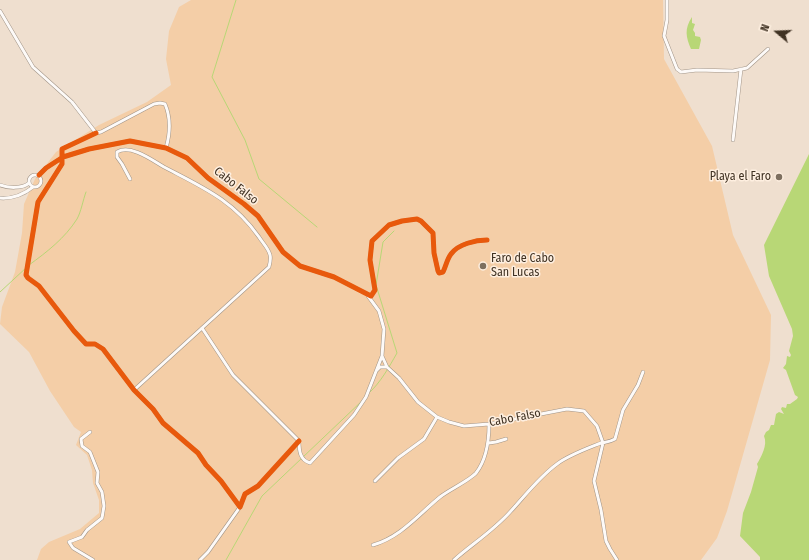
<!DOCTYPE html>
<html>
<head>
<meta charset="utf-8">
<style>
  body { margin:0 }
  #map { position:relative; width:809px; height:560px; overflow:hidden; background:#efdfcf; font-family:"Fira Sans Condensed",sans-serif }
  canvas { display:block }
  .north { position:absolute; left:757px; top:12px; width:40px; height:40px; -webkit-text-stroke:3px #feefe0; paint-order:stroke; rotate:289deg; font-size:11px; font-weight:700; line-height:16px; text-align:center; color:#403223 }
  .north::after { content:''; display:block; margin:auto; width:14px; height:18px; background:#403223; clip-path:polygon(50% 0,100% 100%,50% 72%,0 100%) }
</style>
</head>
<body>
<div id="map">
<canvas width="809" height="560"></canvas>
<div class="north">N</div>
</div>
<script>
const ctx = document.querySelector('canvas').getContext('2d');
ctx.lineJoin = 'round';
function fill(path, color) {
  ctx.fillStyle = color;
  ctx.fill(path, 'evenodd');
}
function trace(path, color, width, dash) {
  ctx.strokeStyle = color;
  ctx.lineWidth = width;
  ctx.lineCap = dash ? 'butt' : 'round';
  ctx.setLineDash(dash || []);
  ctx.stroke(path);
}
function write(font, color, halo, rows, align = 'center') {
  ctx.font = font + ' "Fira Sans Condensed",sans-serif';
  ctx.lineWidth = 3;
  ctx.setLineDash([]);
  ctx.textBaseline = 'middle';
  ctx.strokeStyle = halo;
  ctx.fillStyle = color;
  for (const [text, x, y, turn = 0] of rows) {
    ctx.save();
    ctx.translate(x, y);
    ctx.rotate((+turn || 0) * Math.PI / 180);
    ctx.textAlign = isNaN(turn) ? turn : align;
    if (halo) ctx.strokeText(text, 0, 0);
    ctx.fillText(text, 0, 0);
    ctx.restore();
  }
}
const green = new Path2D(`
  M191,0H663L664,59L712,146L733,235L771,315L770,360L727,511L717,538L701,560H37L41,549L49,542L80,529L99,513V500L93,483L92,470L87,455L76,445L81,432L74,427L50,391L29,352L0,324L2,307L15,272L22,233L24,204L35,179L56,152L99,125L147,102L171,85L166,59L169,31L179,7Z`);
const water = new Path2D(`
  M692,17V23L695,24L693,30L695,33V36L700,37L701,40L699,49H691C686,37 684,29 692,17Z
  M809,154V560H760V557L740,536L743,513L751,492L758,467L757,464C761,457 768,445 764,436L766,432L769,430L771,425H774L776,414L779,412L784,414L781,409L782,407L786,408L787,404H790L797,399L798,397L795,395L786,370L783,368L786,364L787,356L790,357L791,355L789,351L793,336L792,329L769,276L764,245Z`);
const stream = new Path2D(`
  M236,0L212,77L245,140L259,179L317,227
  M29,265C47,252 65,238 77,219C81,212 83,200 86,192
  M0,292L27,267
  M369,393C381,382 389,367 397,353L376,285L383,242L394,231
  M226,560L262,496L363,400`);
const street = new Path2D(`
  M667,0V20L664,36L677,69L681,72L697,70L733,71L747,68L768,49
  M0,11L33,67L72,102L96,133L101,132L154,104L160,103L165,104C171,118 170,134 166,148
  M96,133L62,149V164L38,202L26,275L28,278L39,286L74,331L86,344H95L103,349L134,390L153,409L163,423L198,453L206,465L221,481L240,507L245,494L258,486L299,441
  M733,140L741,69
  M29 181a6 6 0 1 1 12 0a6 6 0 1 1-12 0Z
  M39,175L46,168L63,157L89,149L130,141L166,148L187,158L208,178L244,204L258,216L283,252L300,266L334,277L371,296L375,290L370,260L372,241L389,225L402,221L417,219L421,221L433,233L434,253L438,271L439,273L443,272C446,266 447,259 451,254C458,244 476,240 487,240
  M130,179L122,164L117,157V152C131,144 152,160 164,167C202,187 233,200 259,237C262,242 269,249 270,255C271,258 270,263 269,267L134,390
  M0,185C8,188 22,189 29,183
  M0,198C13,199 23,195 33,187
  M368,296L379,311L384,329L382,356L387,367L399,378L418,402L437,417L449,422L464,426L489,424L567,409L584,411L597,426L603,443L594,481L601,510L606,541L610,549L617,560
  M202,328L233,375L299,441C299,451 300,460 310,463L354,415L366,397L382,356
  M377,370L380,367H387
  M90,432L81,439L82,446L90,452L98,472L97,483L102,492L104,506L102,518L87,530L82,537L69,542L73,548L93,560
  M489,443L496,442L506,439
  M375,481L398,458L424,439L437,417
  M373,545C401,537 419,514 440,497C449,490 470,480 476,473C487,459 489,441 489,424
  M200,560L208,552L240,507
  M454,560C472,544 493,531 510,512C525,496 538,478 557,464C569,455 586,449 601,443C606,442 610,442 615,439L623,410L638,385L643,372`);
const cycleway = new Path2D(`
  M96,133L62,149V164L38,202L26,275L28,278L39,286L74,331L86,344H95L103,349L134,390L153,409L163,423L198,453L206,465L221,481L240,507L245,494L258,486L299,441
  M39,175L46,168L63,157L89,149L130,141L166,148L187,158L208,178L244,204L258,216L283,252L300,266L334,277L371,296L375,290L370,260L372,241L389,225L402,221L417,219L421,221L433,233L434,253L438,271L439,273L443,272C446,266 447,259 451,254C458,244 476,240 487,240`);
const markers = [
  [779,177,4,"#7d6f5f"],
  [483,266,4,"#7d6f5f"]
];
const poiNames = [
  ["Playa el Faro",771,177],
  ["Faro de Cabo",491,259,"left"],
  ["San Lucas",491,273,"left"]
];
const streetNames = [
  ["Cabo Falso",236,186,38],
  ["Cabo Falso",515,418,-11]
];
fill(green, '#f4cea7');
fill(water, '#b8d776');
trace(stream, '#b8d776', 1);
trace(street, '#a19487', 4);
trace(street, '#fdfaf8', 3);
trace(cycleway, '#e8590c', 5);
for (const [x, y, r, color] of markers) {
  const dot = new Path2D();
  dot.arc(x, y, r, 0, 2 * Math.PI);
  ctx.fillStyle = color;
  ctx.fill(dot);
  trace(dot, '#feefe0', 1.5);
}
write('12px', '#403223', '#feefe0', poiNames, 'right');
write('12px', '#403223', '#feefe0', streetNames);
</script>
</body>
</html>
